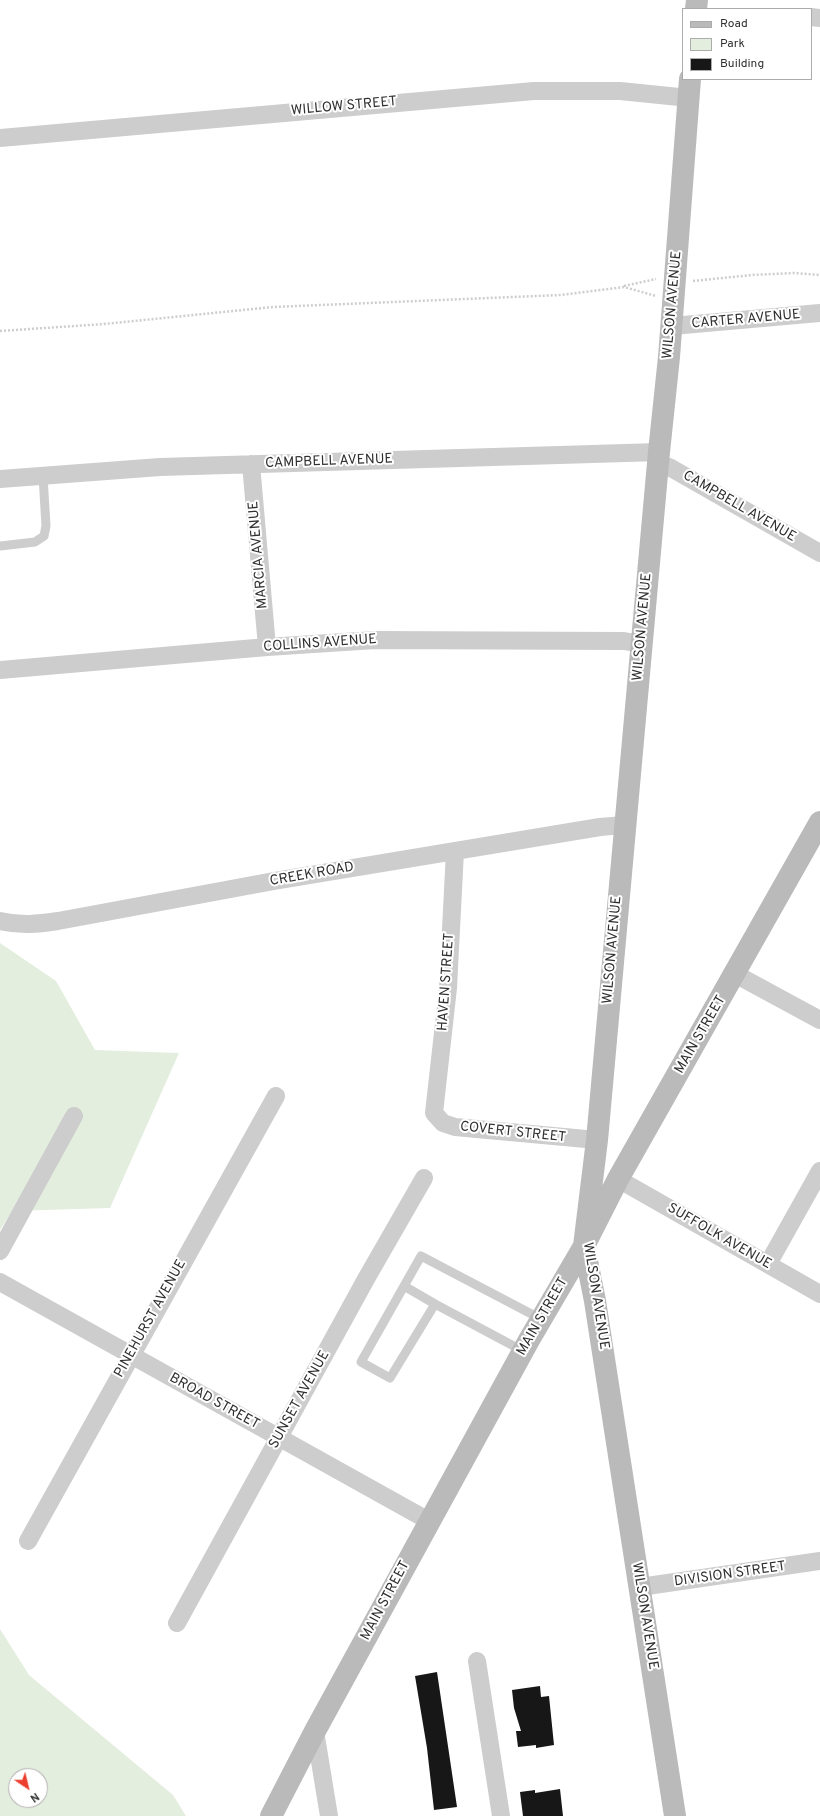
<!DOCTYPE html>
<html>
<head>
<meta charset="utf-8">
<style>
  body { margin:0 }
  #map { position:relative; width:820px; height:1816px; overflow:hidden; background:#fff; font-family:Overpass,sans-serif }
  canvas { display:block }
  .legend { position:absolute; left:682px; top:8px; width:130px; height:72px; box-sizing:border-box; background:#fff; border:1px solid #acacac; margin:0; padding:5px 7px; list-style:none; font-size:12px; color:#303030 }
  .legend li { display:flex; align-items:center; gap:8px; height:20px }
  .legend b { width:20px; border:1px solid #acacac }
  .north { position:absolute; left:8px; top:1768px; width:40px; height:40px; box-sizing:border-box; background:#fff; border:1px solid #acacac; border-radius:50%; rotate:145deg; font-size:11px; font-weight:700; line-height:16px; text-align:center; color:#303030 }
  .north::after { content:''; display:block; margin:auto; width:14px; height:18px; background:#ec3f2e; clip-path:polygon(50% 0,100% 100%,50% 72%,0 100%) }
</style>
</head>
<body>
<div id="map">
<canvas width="820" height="1816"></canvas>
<ul class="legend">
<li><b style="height:5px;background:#bababa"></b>Road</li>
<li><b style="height:11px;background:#e4eede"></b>Park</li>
<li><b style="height:11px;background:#171717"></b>Building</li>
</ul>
<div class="north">N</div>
</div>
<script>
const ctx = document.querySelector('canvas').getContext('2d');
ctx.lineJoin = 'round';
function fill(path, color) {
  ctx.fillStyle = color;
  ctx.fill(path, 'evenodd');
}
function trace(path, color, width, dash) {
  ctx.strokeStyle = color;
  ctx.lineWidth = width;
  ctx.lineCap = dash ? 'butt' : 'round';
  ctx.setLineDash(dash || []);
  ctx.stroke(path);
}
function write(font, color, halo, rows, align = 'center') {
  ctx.font = font + ' Overpass,sans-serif';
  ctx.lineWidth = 4;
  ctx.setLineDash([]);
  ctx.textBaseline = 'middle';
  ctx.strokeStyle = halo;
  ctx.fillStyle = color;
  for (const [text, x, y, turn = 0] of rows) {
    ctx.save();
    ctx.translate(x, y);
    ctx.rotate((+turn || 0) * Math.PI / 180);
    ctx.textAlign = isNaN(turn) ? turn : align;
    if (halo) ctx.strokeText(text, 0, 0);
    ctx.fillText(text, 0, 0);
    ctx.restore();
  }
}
const green = new Path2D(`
  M0,943L56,981L95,1050L179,1053L110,1208L12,1211L0,1230Z
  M0,1629L29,1675L173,1795L186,1816H0ZM16,1776H40V1800H16Z`);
const building = new Path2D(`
  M437,1672L457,1807L434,1810L427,1748L415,1676Z
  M540,1686L541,1697L549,1696L554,1745L536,1748V1745L518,1747L516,1731H521L514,1708L512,1690Z
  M560,1789L563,1816H523L520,1792L535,1790V1793Z`);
const path = new Path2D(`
  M693,281L752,275L794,273L820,275
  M624,286L656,279
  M0,331L104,324L273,307L560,295L624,287L656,296`);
const lane = new Path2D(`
  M0,546L35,542L44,536L46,526L43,476
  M404,1286L435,1304
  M523,1351L435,1304L390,1378L361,1362L421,1256L541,1319`);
const street = new Path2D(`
  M811,17L820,18
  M0,138L534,91H620L689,98
  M672,326L820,313
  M658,463L671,468L820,553
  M251,464L267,647
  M0,479L160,467L659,452
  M0,670L267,647L375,640L624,641L641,644
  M455,851L448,988L434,1113L443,1123L455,1127L597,1140
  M0,921C21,926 38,924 58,921L274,881L600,827L624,825
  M735,974L820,1020
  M618,1179L820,1294
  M0,1251L74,1116
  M768,1264L820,1171
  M0,1282L429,1521
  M28,1541L276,1096
  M640,1587L820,1561
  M177,1623L366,1279L424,1178
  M477,1661L501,1816
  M315,1731L329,1816`);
const secondary = new Path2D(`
  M696,9L697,0
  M271,1816L315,1731L529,1340L584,1246L618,1179L820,822
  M675,1816L595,1301L584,1246L597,1140L659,452L669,357L690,79`);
const streetNames = [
  ["WILLOW STREET",344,107,-5],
  ["WILSON AVENUE",673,305,-85],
  ["CARTER AVENUE",746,320,-5],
  ["CAMPBELL AVENUE",329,462,-2],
  ["CAMPBELL AVENUE",739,507,30],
  ["MARCIA AVENUE",259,555,-95],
  ["WILSON AVENUE",643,627,-85],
  ["COLLINS AVENUE",320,644,-4],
  ["CREEK ROAD",312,875,-10],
  ["WILSON AVENUE",613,950,-85],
  ["HAVEN STREET",447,982,-86],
  ["MAIN STREET",701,1035,-60],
  ["COVERT STREET",513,1133,6],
  ["SUFFOLK AVENUE",719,1237,30],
  ["WILSON AVENUE",595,1296,81],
  ["MAIN STREET",543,1317,-60],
  ["PINEHURST AVENUE",151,1319,-61],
  ["SUNSET AVENUE",300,1400,-61],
  ["BROAD STREET",214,1402,29],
  ["DIVISION STREET",730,1575,-8],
  ["MAIN STREET",386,1601,-62],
  ["WILSON AVENUE",644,1616,81]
];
fill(green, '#e4eede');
fill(building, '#171717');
trace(path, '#cdcdcd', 2.5, [2, 2]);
trace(lane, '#cdcdcd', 9);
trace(street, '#cdcdcd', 18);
trace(secondary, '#bababa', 22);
write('14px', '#303030', '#fff', streetNames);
</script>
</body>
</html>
